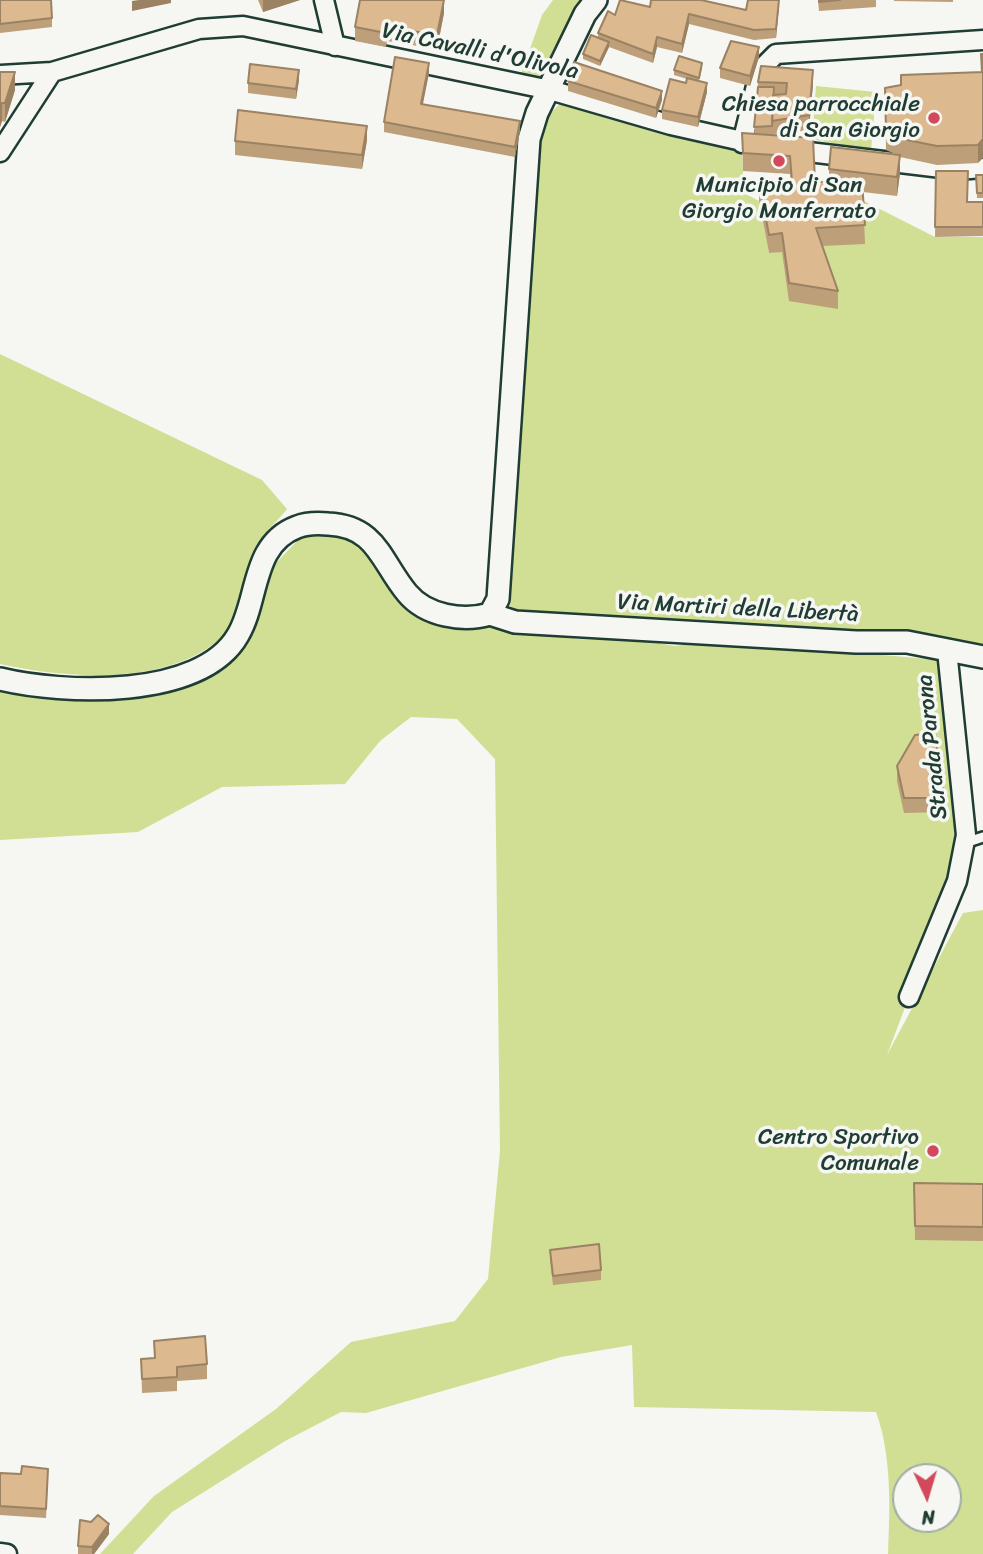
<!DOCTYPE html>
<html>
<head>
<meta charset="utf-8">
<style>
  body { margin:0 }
  #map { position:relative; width:983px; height:1554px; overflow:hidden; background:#f6f6f2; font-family:Sriracha,sans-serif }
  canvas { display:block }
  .north { position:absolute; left:892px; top:1463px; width:70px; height:70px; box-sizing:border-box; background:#f6f6f2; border:2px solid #a0aca6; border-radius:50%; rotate:176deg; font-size:19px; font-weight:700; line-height:28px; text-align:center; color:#1f3d34 }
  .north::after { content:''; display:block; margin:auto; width:24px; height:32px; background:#d1495b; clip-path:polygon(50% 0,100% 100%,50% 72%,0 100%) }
</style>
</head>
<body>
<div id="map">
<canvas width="983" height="1554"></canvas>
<div class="north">N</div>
</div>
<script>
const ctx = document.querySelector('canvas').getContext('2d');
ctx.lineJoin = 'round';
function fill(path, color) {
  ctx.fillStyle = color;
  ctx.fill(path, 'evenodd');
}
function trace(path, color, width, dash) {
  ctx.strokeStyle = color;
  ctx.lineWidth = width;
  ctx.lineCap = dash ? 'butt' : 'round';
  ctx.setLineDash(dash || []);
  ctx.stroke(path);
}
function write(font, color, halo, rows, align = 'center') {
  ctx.font = font + ' Sriracha,sans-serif';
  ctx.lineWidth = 7;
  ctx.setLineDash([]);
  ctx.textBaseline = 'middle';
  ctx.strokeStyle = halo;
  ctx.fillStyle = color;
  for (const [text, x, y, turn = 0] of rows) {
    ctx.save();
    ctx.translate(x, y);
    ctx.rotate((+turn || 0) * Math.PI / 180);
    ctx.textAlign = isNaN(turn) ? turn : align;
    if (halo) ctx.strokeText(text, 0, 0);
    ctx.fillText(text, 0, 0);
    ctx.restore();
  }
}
const green = new Path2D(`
  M553,0H585L569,22L540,84L520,77L542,15Z
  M816,86L876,92L871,151L812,139Z
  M565,99L742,151L744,193L759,201L769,253L816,246L862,200L935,237H983V648L922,634L529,615L510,606L504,593L537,140L544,119Z
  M0,354L262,480L287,509C277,522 256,540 252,555C246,574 248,602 238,618C191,689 73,680 0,664Z
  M336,532L360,546L382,568L410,611L439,620L556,629L576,639L648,641L674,646L716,641L941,660L965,804L945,905L927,923L909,997L887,1055L963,913L983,910V1554H888C890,1508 892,1456 876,1412L634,1407L632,1345L561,1357L366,1413L341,1412L285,1441L172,1512L133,1554H100L154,1496L276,1409L351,1342L455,1321L488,1279L500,1151L495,759L457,719L411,717L380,741L345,784L222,787L138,832L0,840V682L142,693L255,624L274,565L300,538ZM906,1477H948V1519H906Z`);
const service = new Path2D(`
  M965,843L983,837`);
const minor = new Path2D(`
  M324,0L335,46
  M0,75L52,72L199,29L243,26L550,90L671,125L764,146
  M742,143L758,78L763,67L776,54L983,40
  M792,150L958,170L983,168
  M0,152L52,72
  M909,997L957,881L966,835L947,650
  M0,1553L7,1554`);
const tertiary = new Path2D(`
  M490,614L498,599L529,139L537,113L585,14L596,0
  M490,614L515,622L856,642H907L983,657
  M0,679C62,694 201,700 238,635C259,600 251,544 297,527C307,523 317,523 328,524C377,526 381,562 407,593C426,616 463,622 490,614`);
const wall = new Path2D(`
  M0,0L52,18V27L0,33Z
  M258,0H300L263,12Z
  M818,0H876V7L819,11Z
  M894,0H953V2L894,1Z
  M779,6L776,38L754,40L689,24L682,53L657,47L653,63L609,47L600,66L583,59V54L598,38V33L615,15L650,7L746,10Z
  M444,13L437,49L387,41L386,47L355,41V27Z
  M983,54L978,163L937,165L900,157V173L897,196L863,192L865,244L822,246L838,291V309L789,301L782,252L769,253L759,201V182H791L790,174L743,171L742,133L754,134L758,82L813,84L809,130L772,135L815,182L829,181V169L895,154L886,150L885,88L982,72Z
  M759,57L750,86L720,78V68Z
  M702,68L699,81L707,92L698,127L662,119V110L686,83L687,79L674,75V70Z
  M0,72L15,90L5,122L2,121L0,127Z
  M429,73L422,105L520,131L515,157L384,132V122Z
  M299,80L296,99L248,93V83Z
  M568,81L662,100L656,118L568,91Z
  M367,140L362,169L235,155V141Z
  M936,171L968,202H983V236L935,237Z
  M976,175H983V198H977Z
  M897,766L944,798V812L904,813L897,781Z
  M914,1183L983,1184V1241L915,1240Z
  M550,1250L601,1270V1280L553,1285L550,1260Z
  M154,1341L207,1364V1379L177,1381V1391L142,1393L141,1359L154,1358Z
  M0,1473L48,1479L46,1518L0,1515Z
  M109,1534L94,1554H78V1546Z`);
const shadedWall = new Path2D(`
  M139,0H171V3L132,11V1Z
  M263,0H300L263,12Z
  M444,0V13L437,49V35Z
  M779,0V6L776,38V29Z
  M689,14V24L682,53V44Z
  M657,37V47L653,63V54Z
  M609,42V47L600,66V61Z
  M759,47V57L750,86V76Z
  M429,63V73L421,114V104Z
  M299,70V80L296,99V89Z
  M813,70V84L809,130V115Z
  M15,72V90L5,122V103Z
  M707,83V92L698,127V117Z
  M662,91V100L656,118V108Z
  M2,103V121L0,127V108Z
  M520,121V131L515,157V147Z
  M367,126V140L362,169V155Z
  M983,139V158L978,163V145Z
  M900,155V173L897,196V177Z
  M109,1524V1534L94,1554H92V1547Z`);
const building = new Path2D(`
  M0,0H51L52,18L0,24Z
  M360,0H444L437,35L387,27L386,33L355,27Z
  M620,0L650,7L651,0H701L746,10L748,0H779L776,29L754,30L689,14L682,44L657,37L653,54L598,33L608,11L615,15Z
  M819,0H840L819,2Z
  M591,35L609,42L600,61L583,54Z
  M731,41L759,47L750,76L720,68Z
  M981,54H983V72H982Z
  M679,56L702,63L699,78L674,70Z
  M395,57L429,63L421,104L520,121L515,147L384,122Z
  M574,62L662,91L656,108L568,81Z
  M250,64L299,70L296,89L248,83Z
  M761,66L813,70L809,115L772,121L773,95L786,94L787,83L758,82Z
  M0,72H15L5,103H2L0,108Z
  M983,72V139L978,145L937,146L902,139L886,131L885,88L901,85V75Z
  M687,78L707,83L698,117L662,110L670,79L686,83Z
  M758,87H774L772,126L754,127Z
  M238,110L367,126L362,155L235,141Z
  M742,133L813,138L815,182L862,181L865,225L816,228L838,291L789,283L782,233L769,235L759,182H792L790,156L743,153Z
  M831,147L900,155L897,177L829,169Z
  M936,171H968L967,202H983V227H935Z
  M976,175H983V193H977Z
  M935,733L944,798H904L897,766L915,735Z
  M914,1183L983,1184V1227L915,1226Z
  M599,1244L601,1270L553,1276L550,1250Z
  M205,1336L207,1364L177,1367V1377L142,1379L141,1359L155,1358L154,1341Z
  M22,1466L48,1469L46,1509L0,1506V1473L21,1474Z
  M98,1515L109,1524L92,1547L78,1546L80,1520L91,1522Z`);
const markers = [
  [934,118,7,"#d1495b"],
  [779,161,7,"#d1495b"],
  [933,1151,7,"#d1495b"]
];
const streetNames = [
  ["Via Cavalli d'Olivola",480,52,12],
  ["Via Martiri della Libertà",738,609,3],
  ["Strada Parona",933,747,-96]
];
const poiNames = [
  ["Chiesa parrocchiale",920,105],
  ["di San Giorgio",920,131],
  ["Municipio di San",779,186,"center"],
  ["Giorgio Monferrato",779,212,"center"],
  ["Centro Sportivo",919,1138],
  ["Comunale",919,1164]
];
fill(green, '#d0df93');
trace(service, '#1f3d34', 14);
trace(minor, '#1f3d34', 23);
trace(tertiary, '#1f3d34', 26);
trace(service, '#f6f6f2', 9);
trace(minor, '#f6f6f2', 18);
trace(tertiary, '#f6f6f2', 21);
fill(wall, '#bd9f7a');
fill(shadedWall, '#9a8263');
fill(building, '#dcb98e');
trace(building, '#9a8263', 2);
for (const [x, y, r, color] of markers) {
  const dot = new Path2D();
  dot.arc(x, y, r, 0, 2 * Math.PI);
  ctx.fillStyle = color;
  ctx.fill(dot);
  trace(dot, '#f6f6f2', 2.5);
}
write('23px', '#1f3d34', '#f6f6f2', streetNames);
write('23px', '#1f3d34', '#f6f6f2', poiNames, 'right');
</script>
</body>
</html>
